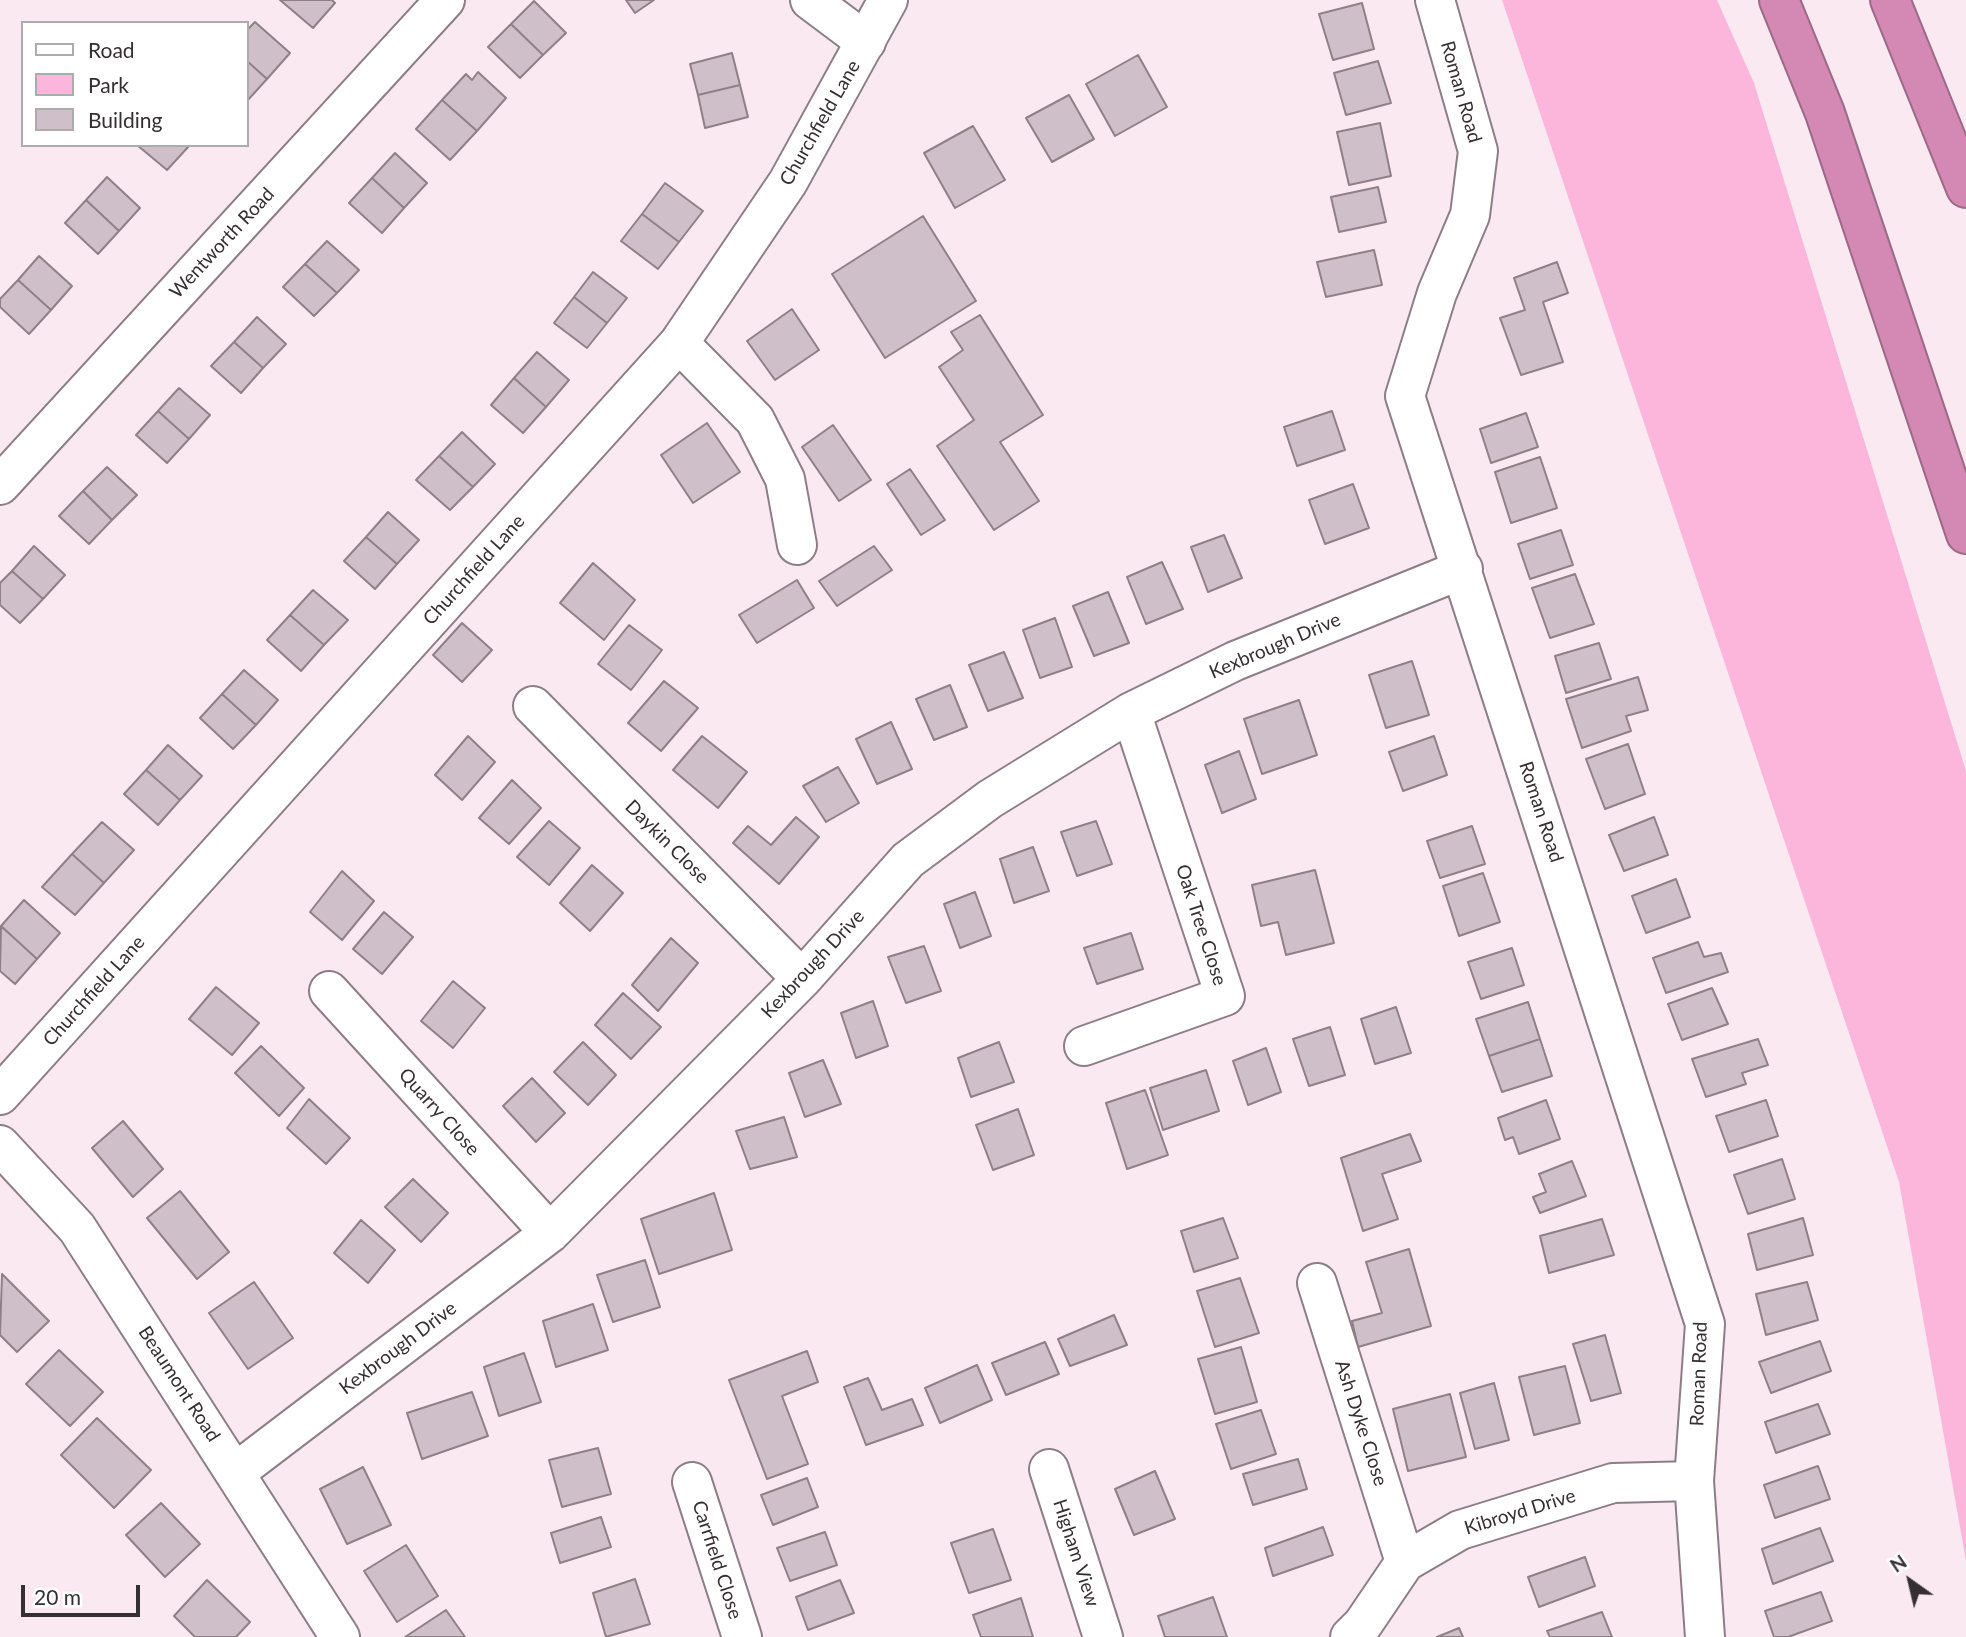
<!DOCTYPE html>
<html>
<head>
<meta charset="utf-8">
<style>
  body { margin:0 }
  #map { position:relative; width:1966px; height:1637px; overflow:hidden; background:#fae9f1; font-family:Lato,sans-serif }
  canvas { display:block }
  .legend { position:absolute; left:21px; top:21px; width:228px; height:126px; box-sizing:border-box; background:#fff; border:2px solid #aeabad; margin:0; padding:9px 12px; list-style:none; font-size:21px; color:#352e32 }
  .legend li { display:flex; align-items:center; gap:14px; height:35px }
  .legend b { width:35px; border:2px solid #aeabad }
  .north { position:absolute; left:1875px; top:1546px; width:70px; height:70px; -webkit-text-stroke:5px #fff; paint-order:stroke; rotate:326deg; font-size:19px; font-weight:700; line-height:28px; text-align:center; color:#352e32 }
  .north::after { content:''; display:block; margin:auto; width:24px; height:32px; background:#352e32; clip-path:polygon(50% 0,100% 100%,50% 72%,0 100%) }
  .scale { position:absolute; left:21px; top:1585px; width:119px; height:32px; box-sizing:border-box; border:4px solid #352e32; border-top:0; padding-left:9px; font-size:21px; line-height:24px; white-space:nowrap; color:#352e32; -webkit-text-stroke:5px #fff; paint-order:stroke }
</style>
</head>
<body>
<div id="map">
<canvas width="1966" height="1637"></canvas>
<ul class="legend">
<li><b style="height:9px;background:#fff"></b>Road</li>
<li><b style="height:19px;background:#fcb6dc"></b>Park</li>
<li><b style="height:19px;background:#cfbfc8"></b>Building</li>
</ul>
<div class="north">N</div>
<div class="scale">20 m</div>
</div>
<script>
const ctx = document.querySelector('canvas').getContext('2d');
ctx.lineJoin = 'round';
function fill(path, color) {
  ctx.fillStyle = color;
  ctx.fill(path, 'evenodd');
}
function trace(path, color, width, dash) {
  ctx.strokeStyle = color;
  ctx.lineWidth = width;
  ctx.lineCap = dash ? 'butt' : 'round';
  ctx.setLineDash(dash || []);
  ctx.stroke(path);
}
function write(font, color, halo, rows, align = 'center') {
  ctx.font = font + ' Lato,sans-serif';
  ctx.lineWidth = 6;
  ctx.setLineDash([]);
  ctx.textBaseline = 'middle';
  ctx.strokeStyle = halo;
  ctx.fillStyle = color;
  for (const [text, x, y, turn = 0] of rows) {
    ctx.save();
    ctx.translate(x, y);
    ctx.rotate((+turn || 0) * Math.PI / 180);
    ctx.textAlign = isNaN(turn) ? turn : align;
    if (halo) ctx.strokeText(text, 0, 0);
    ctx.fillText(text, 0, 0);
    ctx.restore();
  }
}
const green = new Path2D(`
  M1502,0H1717L1754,83L1966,771V1561L1899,1182Z`);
const building = new Path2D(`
  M280,0H332L335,3L313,28Z
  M626,0H654L635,13Z
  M534,1L566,33L543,55L511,24Z
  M1362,3L1374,49L1333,60L1319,14Z
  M255,22L290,53L267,79L247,61V30Z
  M511,24L543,55L520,78L488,47Z
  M732,53L740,85L698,95L690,64Z
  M1138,55L1167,107L1115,136L1086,84Z
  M247,61L267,79L247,101Z
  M1378,61L1391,103L1346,115L1334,73Z
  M478,72L506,98L477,131L442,100L466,74L472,80Z
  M740,85L748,117L705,128L698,95Z
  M1069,95L1094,139L1052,162L1026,118Z
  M442,100L477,131L450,160L416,129Z
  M1380,123L1391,176L1349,185L1337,132Z
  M973,126L1005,180L955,208L924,153Z
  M137,145H189V146L167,170Z
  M395,153L427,183L404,208L372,178Z
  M107,177L140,208L119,231L86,200Z
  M372,178L404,208L382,233L349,203Z
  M665,183L703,211L679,242L642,214Z
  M1378,187L1386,222L1339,232L1331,197Z
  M86,200L119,231L98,254L65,223Z
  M642,214L679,242L658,269L621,241Z
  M923,216L976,301L885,358L832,274Z
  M327,241L359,270L337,293L305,264Z
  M1374,250L1382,285L1326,297L1317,262Z
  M39,256L72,286L51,310L18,280Z
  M1557,262L1568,293L1543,302L1563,362L1521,375L1500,318L1525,310L1514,278Z
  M305,264L337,293L314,316L283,287Z
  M593,272L627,298L607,323L574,297Z
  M18,280L51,310L29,334L0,307V299Z
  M574,297L607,323L587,348L554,323Z
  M792,309L819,350L775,380L747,341Z
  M980,315L1043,415L1000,442L1039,501L994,530L937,446L974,420L939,367L963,350L951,332Z
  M257,317L286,344L263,368L234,342Z
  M234,342L263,368L241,393L211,366Z
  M537,352L569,380L546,407L514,378Z
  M514,378L546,407L523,433L491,405Z
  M179,388L210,415L189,439L158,411Z
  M158,411L189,439L167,463L136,435Z
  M1332,411L1345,450L1297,466L1284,427Z
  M1526,413L1538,447L1491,463L1480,429Z
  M707,423L740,472L693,503L661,455Z
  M833,425L871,480L839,501L802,447Z
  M462,432L495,464L473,487L439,456Z
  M439,456L473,487L450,510L416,480Z
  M1540,457L1557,508L1511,523L1495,472Z
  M107,467L137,495L112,520L83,491Z
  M910,469L945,520L921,535L887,484Z
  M1353,484L1369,528L1325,544L1309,500Z
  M83,491L112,520L89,544L59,516Z
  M388,512L419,540L397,564L366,537Z
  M1561,530L1573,565L1530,579L1518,544Z
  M1224,535L1242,578L1208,592L1191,547Z
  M366,537L397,564L375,589L344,561Z
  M34,546L65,575L43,599L12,571Z
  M874,546L892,570L837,606L819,581Z
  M1162,562L1183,609L1146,624L1127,577Z
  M593,563L635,600L604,640L560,603Z
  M12,571L43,599L20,623L0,605V583Z
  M1575,574L1594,624L1550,638L1532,588Z
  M797,580L814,608L757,643L739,615Z
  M313,590L348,620L324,645L290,615Z
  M1108,592L1129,643L1094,656L1073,606Z
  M290,615L324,645L301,671L267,640Z
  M1055,618L1072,667L1040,678L1023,630Z
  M462,623L492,650L462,682L433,655Z
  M629,625L662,650L631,690L598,664Z
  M1599,643L1611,679L1566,693L1555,656Z
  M1004,652L1023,698L988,711L969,665Z
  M1412,661L1429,715L1386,728L1369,675Z
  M244,670L278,700L256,725L222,694Z
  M1638,677L1648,710L1626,716L1631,731L1582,748L1566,699Z
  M664,681L698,708L661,751L628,723Z
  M950,685L967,727L934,740L916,699Z
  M222,694L256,725L233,749L200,718Z
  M1299,700L1317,755L1262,774L1244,719Z
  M891,722L912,769L877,784L856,739Z
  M468,736L495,762L462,800L435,775Z
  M702,736L747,772L718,808L673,770Z
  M1434,736L1447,775L1403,791L1389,752Z
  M1628,744L1645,794L1605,809L1586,759Z
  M168,745L202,776L180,800L146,770Z
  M1239,751L1256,799L1222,813L1205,765Z
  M838,767L859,803L826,822L803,786Z
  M146,770L180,800L158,825L124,794Z
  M512,780L541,808L509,844L479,818Z
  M796,817L819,837L779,884L733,843L748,826L771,845Z
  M1654,817L1668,855L1624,871L1609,835Z
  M549,821L580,848L549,885L517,857Z
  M1096,821L1112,864L1077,876L1061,832Z
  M102,822L134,850L104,883L72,854Z
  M1472,826L1485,864L1440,878L1427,841Z
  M1033,847L1049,891L1014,903L1000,859Z
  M72,854L104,883L75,915L42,887Z
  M592,865L623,893L590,931L560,903Z
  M1315,870L1334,943L1286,955L1278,922L1261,926L1252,885Z
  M342,871L374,901L342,940L310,912Z
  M1483,873L1500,922L1459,936L1443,886Z
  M1676,879L1690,917L1646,933L1632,896Z
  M975,892L991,936L960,948L944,904Z
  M24,900L60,933L37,959L1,926Z
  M384,912L413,937L382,974L353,949Z
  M1,926L37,959L15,984L0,971Z
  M1131,933L1143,969L1097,984L1084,948Z
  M671,938L698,963L658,1011L632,985Z
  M1698,942L1704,957L1721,953L1728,972L1666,993L1653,958Z
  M924,946L941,991L906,1003L888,957Z
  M1512,948L1524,985L1481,999L1468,962Z
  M453,981L485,1008L453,1048L421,1021Z
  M216,987L259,1023L232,1055L189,1019Z
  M1712,988L1728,1024L1682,1040L1668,1004Z
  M623,993L661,1027L631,1059L595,1025Z
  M873,1001L888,1046L856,1058L841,1013Z
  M1528,1002L1540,1039L1489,1056L1476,1019Z
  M1396,1007L1411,1053L1375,1064L1361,1019Z
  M1330,1027L1345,1075L1309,1086L1293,1039Z
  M1540,1039L1552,1076L1502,1092L1489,1056Z
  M1758,1039L1768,1065L1742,1073L1746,1084L1706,1097L1692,1059Z
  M583,1042L616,1075L588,1105L554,1072Z
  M999,1042L1014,1082L971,1097L958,1058Z
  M261,1046L304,1088L279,1116L235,1073Z
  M1266,1048L1281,1092L1248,1105L1233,1061Z
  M823,1060L841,1104L805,1117L789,1073Z
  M1206,1070L1219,1111L1163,1130L1150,1088Z
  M532,1078L565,1113L536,1142L503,1106Z
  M1145,1090L1168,1155L1127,1169L1106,1103Z
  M309,1099L350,1138L326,1164L287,1128Z
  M1546,1100L1560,1139L1519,1154L1513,1137L1505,1140L1498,1118Z
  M1766,1100L1778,1136L1729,1152L1716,1116Z
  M1018,1109L1034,1155L993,1170L976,1125Z
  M784,1117L797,1157L750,1169L736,1131Z
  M123,1121L163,1169L133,1197L92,1148Z
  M1410,1134L1421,1161L1382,1174L1398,1219L1363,1231L1341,1158Z
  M1782,1159L1795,1199L1748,1214L1734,1175Z
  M1572,1161L1586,1196L1540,1213L1533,1197L1546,1192L1539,1174Z
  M413,1179L448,1213L421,1242L385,1207Z
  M180,1191L229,1252L197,1279L147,1218Z
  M714,1193L732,1250L659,1274L641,1219Z
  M1223,1218L1238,1258L1194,1272L1181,1231Z
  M1803,1218L1813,1255L1757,1270L1748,1234Z
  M1602,1219L1614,1255L1549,1273L1540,1236Z
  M361,1220L395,1250L368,1283L334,1253Z
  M1409,1249L1431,1326L1358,1347L1352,1321L1382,1313L1366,1262Z
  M645,1260L660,1307L613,1322L597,1275Z
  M2,1274L49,1321L17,1352L0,1335Z
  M1240,1278L1259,1333L1215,1347L1197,1291Z
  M254,1282L293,1338L248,1369L209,1313Z
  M1807,1282L1818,1320L1766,1335L1756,1294Z
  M593,1304L608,1350L556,1367L543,1321Z
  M1114,1315L1127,1345L1070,1366L1058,1339Z
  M1605,1335L1621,1393L1591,1401L1573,1344Z
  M1820,1341L1831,1371L1771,1393L1759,1362Z
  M1045,1342L1059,1374L1006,1395L992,1363Z
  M1241,1347L1257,1402L1215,1414L1198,1359Z
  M59,1350L103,1392L70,1426L26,1384Z
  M807,1351L818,1382L782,1396L808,1464L767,1479L729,1380Z
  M524,1353L541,1402L499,1416L484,1367Z
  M977,1365L992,1400L940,1423L925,1388Z
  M1565,1366L1580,1423L1534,1435L1519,1377Z
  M868,1378L882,1410L912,1399L923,1425L866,1445L844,1387Z
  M1494,1383L1509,1440L1475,1449L1460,1393Z
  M472,1392L488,1436L422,1459L407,1413Z
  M1450,1394L1466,1457L1408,1471L1393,1409Z
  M1818,1404L1830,1434L1776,1453L1765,1422Z
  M1261,1410L1276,1454L1231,1469L1216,1424Z
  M97,1418L151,1470L114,1508L61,1455Z
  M598,1448L611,1494L562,1507L549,1460Z
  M1298,1459L1307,1489L1253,1505L1243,1474Z
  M1818,1466L1830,1499L1775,1518L1764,1485Z
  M363,1467L391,1525L347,1544L320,1489Z
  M1155,1471L1175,1519L1134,1535L1115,1489Z
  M807,1478L818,1507L773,1525L761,1495Z
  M161,1503L200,1544L165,1577L126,1535Z
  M601,1517L611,1547L560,1563L551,1533Z
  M1323,1527L1333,1555L1273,1576L1265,1548Z
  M1820,1528L1833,1561L1773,1584L1762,1549Z
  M993,1529L1011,1580L969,1593L951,1543Z
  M825,1532L837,1565L790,1581L777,1548Z
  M406,1545L438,1596L397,1622L364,1571Z
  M1585,1557L1595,1586L1539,1607L1528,1577Z
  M635,1579L650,1624L606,1637L593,1593Z
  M207,1580L250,1622L236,1637H195L174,1616Z
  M840,1580L854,1613L808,1630L796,1597Z
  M1821,1592L1832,1621L1788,1637H1774L1765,1611Z
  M1213,1597L1227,1637H1165L1158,1616Z
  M1021,1598L1033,1637H981L973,1615Z
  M446,1610L465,1637H405Z
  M1602,1612L1612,1637H1550L1547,1631Z
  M1459,1628L1463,1637H1437Z`);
const minor = new Path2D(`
  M810,0L866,42
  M1435,0L1478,151L1470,215L1437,293L1405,396L1705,1324L1694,1481L1705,1637
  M679,343L755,420L785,479L797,545
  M0,485L445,0
  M533,706L802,979
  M329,991L550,1233
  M1084,1046L1225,996L1131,712
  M0,1145L77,1228L340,1637
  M1317,1283L1405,1562
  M1049,1469L1103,1637
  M236,1472L550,1233L802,979L908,860L990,799L1131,712L1235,661L1463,569
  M692,1482L742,1637
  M1350,1637L1363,1624L1405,1562L1460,1530L1613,1483L1694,1481`);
const tertiary = new Path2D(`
  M0,1095L679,343L788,182L888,0`);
const motorway = new Path2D(`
  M1779,0L1825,113L1966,534
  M1890,0L1966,188`);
const streetNames = [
  ["Roman Road",1461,92,74],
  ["Churchfield Lane",820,123,-60],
  ["Wentworth Road",222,243,-47],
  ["Churchfield Lane",474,570,-48],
  ["Kexbrough Drive",1275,646,-23],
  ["Roman Road",1541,812,72],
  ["Daykin Close",667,842,45],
  ["Oak Tree Close",1201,925,72],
  ["Kexbrough Drive",813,964,-47],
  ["Churchfield Lane",94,991,-48],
  ["Quarry Close",439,1112,48],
  ["Kexbrough Drive",398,1348,-37],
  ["Roman Road",1699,1374,-88],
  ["Beaumont Road",179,1384,57],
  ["Ash Dyke Close",1361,1423,72],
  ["Kibroyd Drive",1520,1512,-17],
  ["Higham View",1076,1553,72],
  ["Carrfield Close",717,1560,72]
];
fill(green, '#fcb6dc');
fill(building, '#cfbfc8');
trace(building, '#8f8088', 2);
trace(minor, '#8d7e86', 42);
trace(tertiary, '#8d7e86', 42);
trace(motorway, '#9c6986', 42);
trace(minor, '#fff', 38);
trace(tertiary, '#fff', 38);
trace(motorway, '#d389b3', 38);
write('19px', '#352e32', '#fff', streetNames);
</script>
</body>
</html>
